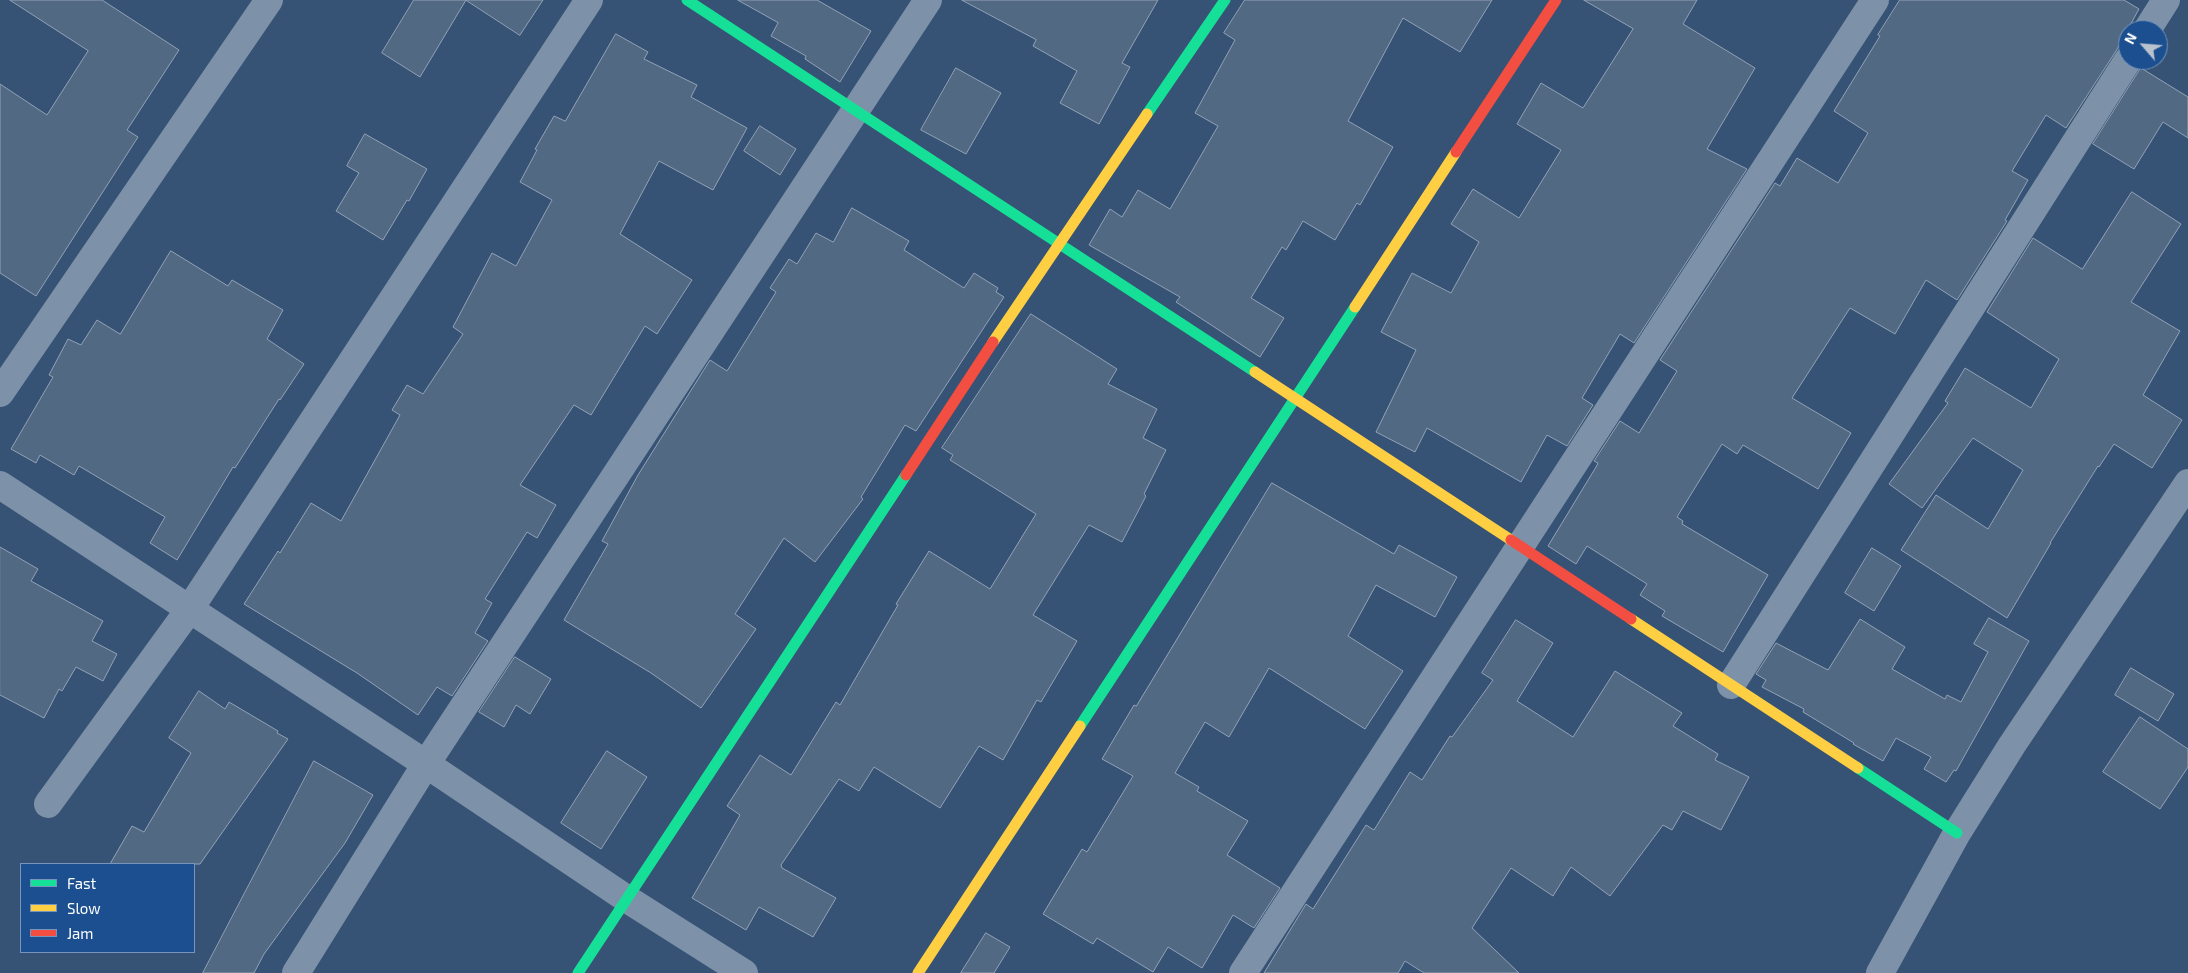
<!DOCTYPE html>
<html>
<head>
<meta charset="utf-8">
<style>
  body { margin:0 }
  #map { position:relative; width:2188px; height:973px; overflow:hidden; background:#365274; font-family:"Exo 2",sans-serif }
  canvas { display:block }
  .legend { position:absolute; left:20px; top:863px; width:175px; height:90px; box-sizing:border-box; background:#1b4f8f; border:1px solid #7695bc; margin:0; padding:6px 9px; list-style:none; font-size:15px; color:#fff }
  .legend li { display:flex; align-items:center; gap:10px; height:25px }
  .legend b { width:25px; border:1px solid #7695bc }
  .north { position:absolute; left:2118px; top:20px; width:50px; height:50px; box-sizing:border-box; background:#1b4f8f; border:1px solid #7695bc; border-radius:50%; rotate:297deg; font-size:14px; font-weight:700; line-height:20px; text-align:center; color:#fff }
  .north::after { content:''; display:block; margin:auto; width:18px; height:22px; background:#b9c2ce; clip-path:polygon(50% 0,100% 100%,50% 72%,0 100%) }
</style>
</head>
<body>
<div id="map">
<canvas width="2188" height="973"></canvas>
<ul class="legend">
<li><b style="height:6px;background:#16e098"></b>Fast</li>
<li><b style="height:6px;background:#ffcf43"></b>Slow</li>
<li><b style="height:6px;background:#f24e42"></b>Jam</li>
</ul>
<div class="north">N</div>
</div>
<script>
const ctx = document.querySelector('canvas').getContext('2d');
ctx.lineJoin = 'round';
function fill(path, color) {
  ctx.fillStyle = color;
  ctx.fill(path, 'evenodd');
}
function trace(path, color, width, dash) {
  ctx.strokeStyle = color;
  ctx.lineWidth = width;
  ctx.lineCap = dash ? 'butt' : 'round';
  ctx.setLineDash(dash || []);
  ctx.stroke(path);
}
const building = new Path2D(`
  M10,0H102L179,50L127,130L138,137L36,296L0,273V84L47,115L88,51Z
  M414,0H466L420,77L382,53Z
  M466,0H543L520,35Z
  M738,0H817L871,31L840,82L805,59L806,56L771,36L778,23Z
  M962,0H1158L1122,63L1130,67L1099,124L1060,103L1077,71L1033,46L1036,40Z
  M1245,0H1492L1460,52L1403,18L1348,121L1393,147L1360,205L1357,203L1335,240L1303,221L1286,250L1282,247L1251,298L1284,318L1260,357L1176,302L1180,297L1089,245L1110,209L1122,217L1138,190L1170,209L1218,126L1195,113L1235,40L1224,33Z
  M1584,0H1697L1683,24L1755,68L1707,149L1747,169L1634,343L1620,334L1582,398L1593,405L1567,446L1547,435L1521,482L1427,428L1415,452L1376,432L1416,350L1381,332L1412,273L1451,293L1479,242L1451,224L1473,189L1519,218L1561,150L1517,124L1541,83L1583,108L1633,29Z
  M1900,0H2124L2139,9L2116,51L2066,128L2046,115L2012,171L2028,180L2005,220L2007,221L1957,300L1926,280L1895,334L1850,308L1792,398L1851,433L1818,489L1743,445L1737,454L1722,444L1677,517L1683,521L1682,524L1768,575L1723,652L1662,616L1665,611L1640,595L1647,584L1587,546L1576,564L1548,546L1596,467L1598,463L1594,461L1620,421L1639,433L1677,371L1660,360L1775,183L1780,186L1797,158L1838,183L1868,133L1834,111L1880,36L1878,35Z
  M616,34L648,52L644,59L697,85L691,97L747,128L713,190L659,161L620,234L692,280L657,334L645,326L591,415L574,405L520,485L556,505L537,538L527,532L485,599L492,603L475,633L488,641L452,696L437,687L418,715L357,673L244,604L278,551L280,553L311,503L341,521L400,415L392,410L407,385L423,394L463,334L453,327L492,253L516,266L552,200L520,182L537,150L535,149L554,116L565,121Z
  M956,68L1001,93L966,154L921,130Z
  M2141,68L2188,97V138L2163,122L2134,169L2093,144Z
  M760,126L796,149L780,175L744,151Z
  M365,134L427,169L409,201L407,200L383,240L336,211L359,173L347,166Z
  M2132,192L2181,224L2131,302L2180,331L2143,395L2182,420L2152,468L2114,444L2099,467L2098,466L2050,543H2051L2007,618L1901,550L1936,495L1988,529L2023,470L1973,438L1922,508L1889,484L1948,403L1945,401L1965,368L2031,408L2059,359L1987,312L2033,238L2082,269Z
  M852,208L909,241L904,250L964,288L974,273L998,288L996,292L1004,297L916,431L905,425L861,497L863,499L815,562L784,538L735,614L756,629L701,708L651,673L564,620L608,544L602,541L638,475L710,360L727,371L776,292L770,288L789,259L797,264L816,233L833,242Z
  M171,251L228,286L232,280L283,310L267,339L304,364L280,400L279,399L235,468L233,467L177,560L150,543L165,517L79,466L74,475L40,455L36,463L11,449L53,377L49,375L68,339L81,345L97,320L120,334Z
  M1031,314L1117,369L1108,384L1157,409L1143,438L1166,450L1144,494L1146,496L1122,542L1089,525L1033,615L1077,641L1041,702L1037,700L1003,760L979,746L940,808L874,767L859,791L839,779L781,865L782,868L836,898L813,937L759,907L746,930L692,898L740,815L727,806L760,755L791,775L836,702L840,705L898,605L896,604L929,551L990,589L1036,514L950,460L953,455L942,448Z
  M1272,483L1394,554L1399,545L1457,577L1435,617L1376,585L1348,636L1403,671L1365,729L1269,668L1229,737L1205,722L1175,773L1199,787L1197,791L1248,821L1227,855L1280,888L1254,928L1233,915L1202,968L1168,947L1153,972L1097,938L1093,944L1043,914L1082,849L1087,852L1133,776L1102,759L1134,705L1136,706Z
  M0,547L38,569L31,581L103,621L92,641L117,654L103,681L76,667L62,691L59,689L44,718L0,695Z
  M1872,548L1901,566L1874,611L1845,593Z
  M1989,618L2029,641L1956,771L1954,770L1946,782L1924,769L1931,757L1896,738L1883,761L1853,744L1854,743L1803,712L1804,709L1762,687L1766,680L1756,674L1776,643L1828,670L1860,619L1905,647L1892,669L1945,699L1947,695L1961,702L1988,652L1974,644Z
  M1516,620L1553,643L1517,701L1573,737L1615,671L1682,713L1673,726L1718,754L1715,760L1749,777L1721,830L1683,811L1672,830L1663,825L1610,896L1571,867L1553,896L1511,868L1472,928L1519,973H1424L1405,961L1398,973H1264L1306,904L1313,909L1366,825L1374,830L1410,772L1422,780L1450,736L1452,737L1493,680L1482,673Z
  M515,657L551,679L530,714L516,705L504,727L479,712Z
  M2131,668L2174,694L2158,721L2115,695Z
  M199,691L225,709L229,702L278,731L277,733L288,739L200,864H110L132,826L144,832L191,753L169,738Z
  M2140,717L2188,749V767L2160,809L2103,772Z
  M607,751L647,777L601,849L561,823Z
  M314,761L373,795L345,843L264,954L254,973H203Z
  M986,933L1010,947L994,973H961Z`);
const street = new Path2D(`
  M2147,30L2166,0
  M0,393L269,0
  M0,485L426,764L627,899L744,973
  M1731,685L2128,60
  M48,804L189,610L589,0
  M296,973L426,764L928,0
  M1243,973L1875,0
  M1880,973L1957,833L2012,745L2188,483`);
const fast = new Path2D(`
  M687,0L1255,372
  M1147,114L1225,0
  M1080,726L1355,307
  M1858,768L1957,833
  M578,973L906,475`);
const slow = new Path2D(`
  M1355,307L1456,152
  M993,342L1147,114
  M1255,372L1511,540
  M1631,619L1858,768
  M918,973L1080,726`);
const jam = new Path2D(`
  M1456,152L1556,0
  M906,475L993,342
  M1511,540L1631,619`);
fill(building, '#526984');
trace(building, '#92a2b6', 1);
trace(street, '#7d92a8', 28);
trace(fast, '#16e098', 11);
trace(slow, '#ffcf43', 11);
trace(jam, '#f24e42', 11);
</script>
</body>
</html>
